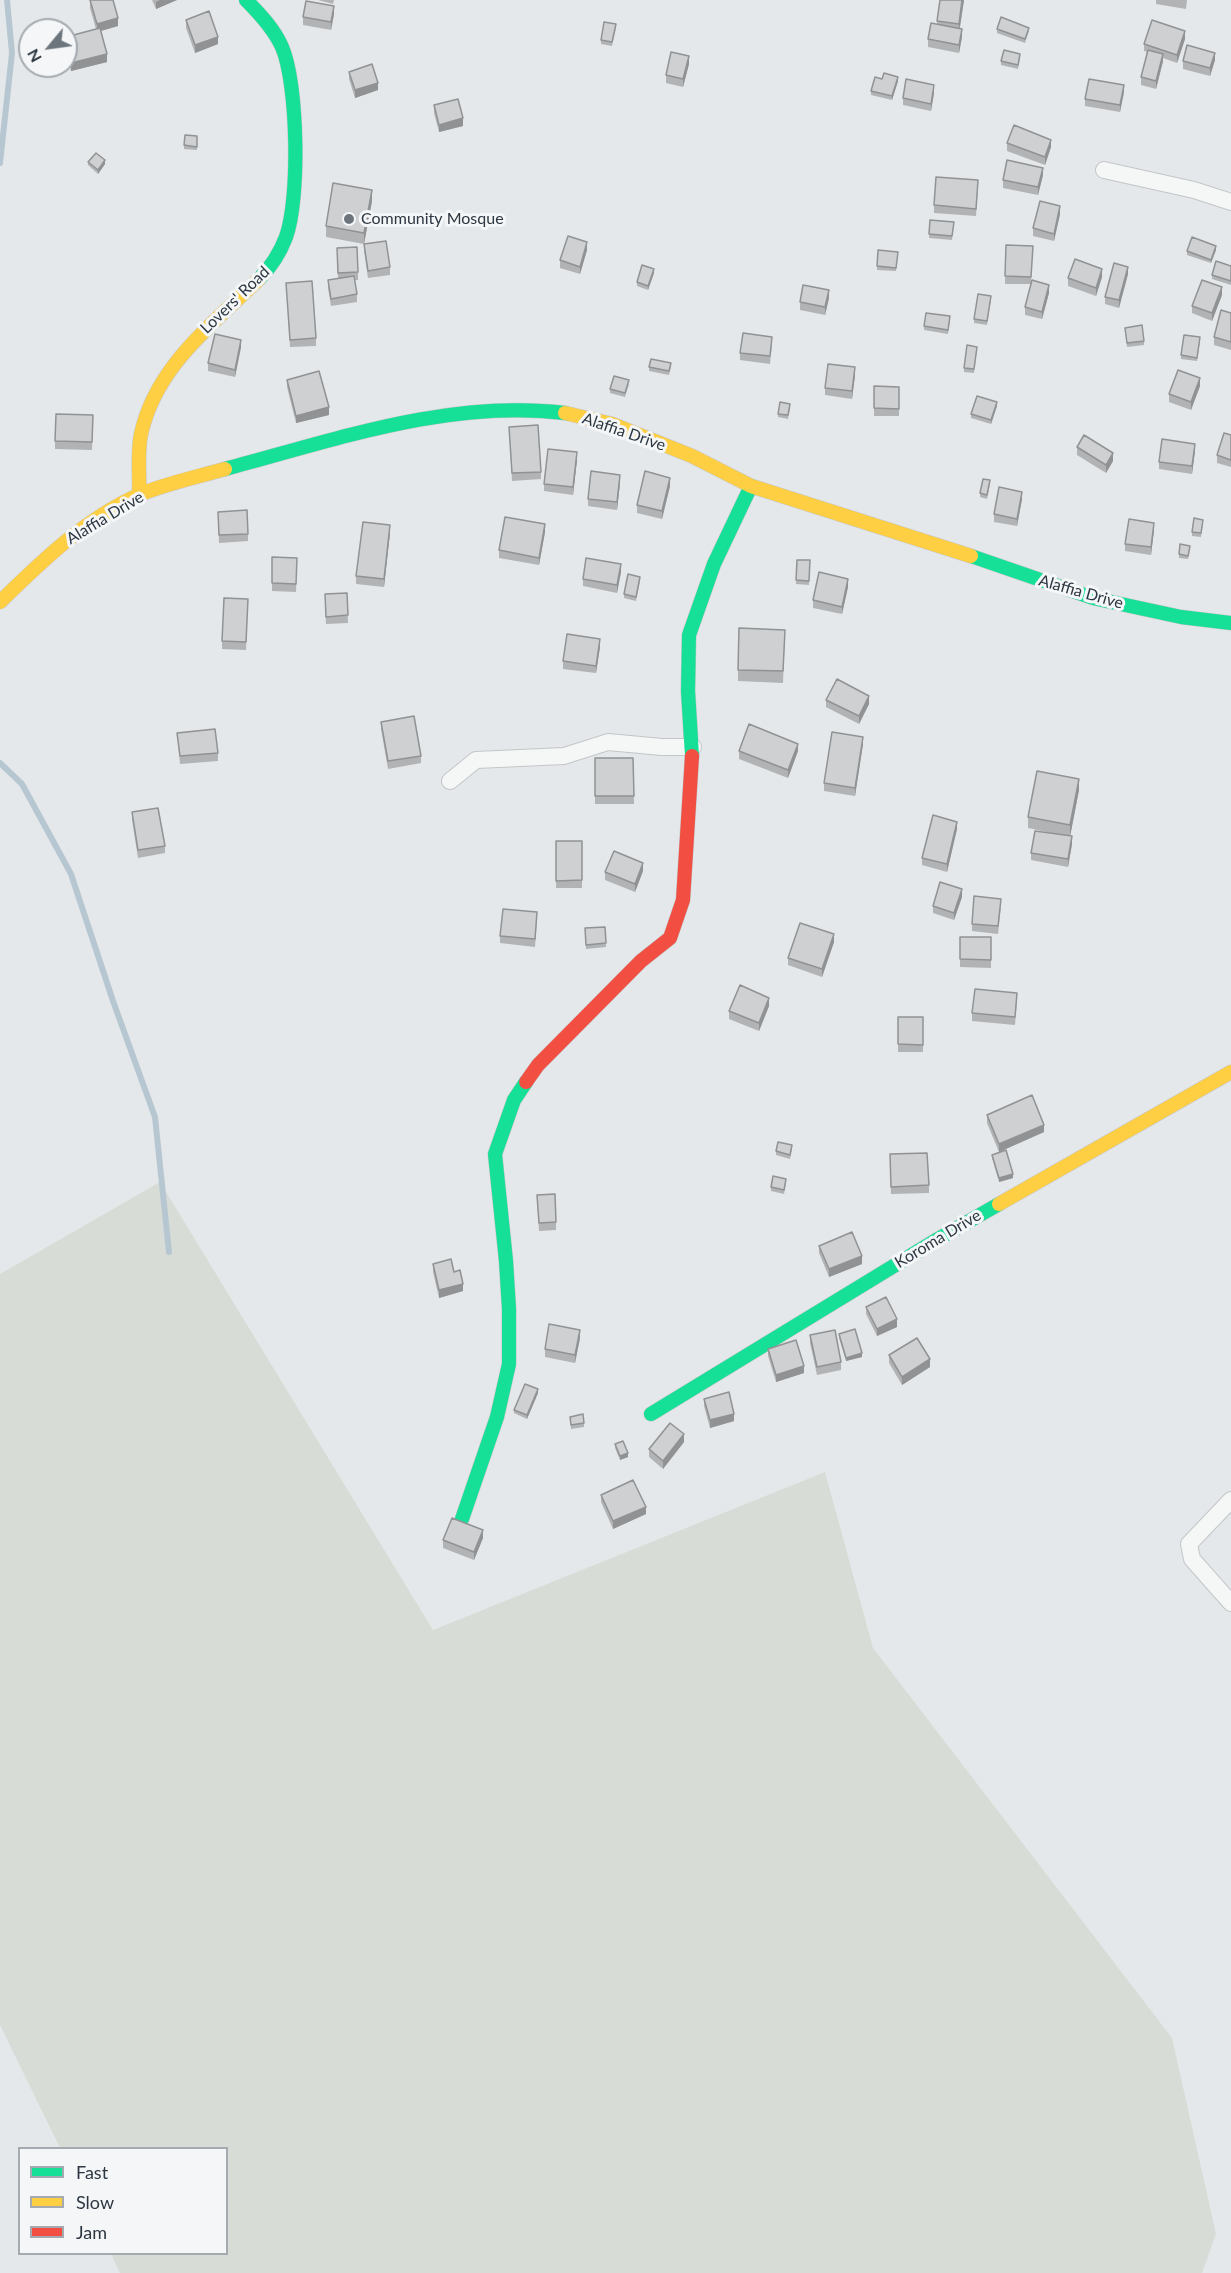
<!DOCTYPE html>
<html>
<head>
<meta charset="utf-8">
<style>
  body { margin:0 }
  #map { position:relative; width:1231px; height:2273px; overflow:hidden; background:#e5e8ea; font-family:Lato,sans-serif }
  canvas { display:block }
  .legend { position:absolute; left:18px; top:2147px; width:210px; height:108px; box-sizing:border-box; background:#f4f6f8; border:2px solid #a4aaaf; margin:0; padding:8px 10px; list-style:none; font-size:18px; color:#2d3741 }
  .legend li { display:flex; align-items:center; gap:12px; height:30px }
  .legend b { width:30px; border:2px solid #a4aaaf }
  .north { position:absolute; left:18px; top:18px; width:60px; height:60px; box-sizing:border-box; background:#f4f6f8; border:2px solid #a4aaaf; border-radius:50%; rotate:241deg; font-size:16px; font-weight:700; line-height:24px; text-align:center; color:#2d3741 }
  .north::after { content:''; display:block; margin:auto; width:21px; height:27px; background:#6d757c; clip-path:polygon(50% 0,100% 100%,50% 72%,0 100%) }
</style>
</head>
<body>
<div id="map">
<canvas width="1231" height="2273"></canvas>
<ul class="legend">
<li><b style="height:8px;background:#16e098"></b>Fast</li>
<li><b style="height:8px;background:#ffcf43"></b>Slow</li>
<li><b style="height:8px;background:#f24e42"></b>Jam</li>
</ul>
<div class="north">N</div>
</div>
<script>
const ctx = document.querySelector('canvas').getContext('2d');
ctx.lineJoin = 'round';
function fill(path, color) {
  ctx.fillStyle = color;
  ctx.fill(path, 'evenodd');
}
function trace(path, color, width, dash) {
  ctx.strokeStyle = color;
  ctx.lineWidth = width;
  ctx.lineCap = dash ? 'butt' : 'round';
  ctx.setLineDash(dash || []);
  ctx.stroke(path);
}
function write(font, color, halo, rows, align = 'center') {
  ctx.font = font + ' Lato,sans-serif';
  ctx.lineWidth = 6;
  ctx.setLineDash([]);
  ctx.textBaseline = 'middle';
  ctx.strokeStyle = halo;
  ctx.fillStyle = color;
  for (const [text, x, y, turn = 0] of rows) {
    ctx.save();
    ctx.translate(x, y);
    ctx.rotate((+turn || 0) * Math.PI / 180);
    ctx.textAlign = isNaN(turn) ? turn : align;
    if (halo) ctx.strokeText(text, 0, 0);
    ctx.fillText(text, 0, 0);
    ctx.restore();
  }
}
const green = new Path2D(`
  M160,1182L433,1630L825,1472L873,1648L1172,2038L1216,2234L1202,2273H120L111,2254H226V2148H60L0,2025V1274Z`);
const stream = new Path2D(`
  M0,163L12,53L7,0
  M0,763L22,784L71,874L113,1001L155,1117L169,1252`);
const street = new Path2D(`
  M1104,170L1194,190L1231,202
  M450,781L476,760L564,756L608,742L662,747H693
  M1231,1500L1189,1544L1192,1559L1231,1603`);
const fast = new Path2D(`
  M246,0C260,14 274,29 282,47C298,84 300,199 286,237C280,253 271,267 259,279
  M225,469C335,440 449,399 565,413
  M971,556L1093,598L1181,617L1231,623
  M692,756L688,691L689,635L714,564L751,486
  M651,1414L938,1239L999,1204
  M462,1519L497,1417L509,1364V1309L506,1261L495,1154L514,1100L526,1082`);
const slow = new Path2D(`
  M565,413L612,424L692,456L751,486L971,556
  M139,494C140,474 137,454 141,434C156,366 212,325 259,279
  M0,602C42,561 86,518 141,494C168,483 197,477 225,469
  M999,1204L1231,1072`);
const jam = new Path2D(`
  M526,1082L538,1065L641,961L670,938L683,900L692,756`);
const wall = new Path2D(`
  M90,0L118,26L101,31L107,62L71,71L66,50V37L96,29L90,8Z
  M152,0H177L156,9Z
  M318,0H334L333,4Z
  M964,0L960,28L962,37L959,53L928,47V39L937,24V21Z
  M1156,0H1187L1186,9L1156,4Z
  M334,14L331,30L303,25V17Z
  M186,20L218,44L195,53L186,28Z
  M616,28L612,46L601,44V40Z
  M997,29L1029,31L1025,43L997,33Z
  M1185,39L1177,63L1163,58V61L1156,89L1141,85V77L1147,52L1144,51V44Z
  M1020,58L1018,69L1001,65V61Z
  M1215,60L1210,76L1183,69V61Z
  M689,64L683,87L666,83V75Z
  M349,72L378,90L355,98L349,79Z
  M882,79L898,81L892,100L871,95V91Z
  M1124,92L1120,112L1085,106V99Z
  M934,93L931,111L903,105V98Z
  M434,105L463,126L439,132L434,113Z
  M197,136V150L184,149V145Z
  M1007,143L1051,147L1045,165L1007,151Z
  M88,162L105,164L98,174L88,165Z
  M1043,175L1038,195L1003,188V180Z
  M978,188L976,216L934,213V205Z
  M372,201L364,244L326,237V226Z
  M1060,214L1054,241L1033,236V228Z
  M930,220L954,222L952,240L929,238Z
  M364,244L390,267V275L368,278L364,251Z
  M1006,245L1033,246L1031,281L1049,293L1042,319L1025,315V307L1031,284H1005Z
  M587,250L580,274L560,268V260Z
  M1216,250L1211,263L1187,255V251Z
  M898,252L896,271L877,270V266Z
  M337,256L358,272V280H355L357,294V302L331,306L328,288V280L338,279Z
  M1231,266V285L1212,279V275Z
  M654,273L648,290L637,286V282Z
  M1128,274L1119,308L1105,304V297Z
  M1102,277L1096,296L1068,286V278Z
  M286,283L316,338V346L290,347Z
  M1222,295L1212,321L1192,313V306Z
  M829,298L825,315L800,310V302Z
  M991,300L987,325L974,323V319Z
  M1231,313V350L1214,345V337Z
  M950,320L948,334L924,330V326Z
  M1125,328L1144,341V345L1127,347Z
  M1200,341L1197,361L1181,359V355Z
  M772,344L770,364L740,360V353Z
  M241,347L235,377L208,371V363Z
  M977,347L974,373L964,372V368Z
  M649,367H671L669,375L649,371Z
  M855,375L852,399L825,395V388Z
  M287,380L329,415L296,423L287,387Z
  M629,384L625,397L610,393V389Z
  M874,386L899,387V416H874Z
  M1200,386L1191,410L1169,402V394Z
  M997,406L991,424L971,418V414Z
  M790,408L788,419L778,417V414Z
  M93,415L92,450L55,449V441Z
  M509,427L541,472V479L512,481Z
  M1231,435V467L1217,463V455Z
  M1077,447L1113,461L1106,473L1077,455Z
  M1195,451L1192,474L1159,469V462Z
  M577,460L573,495L544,491V484Z
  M620,483L617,510L588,506V499Z
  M990,484L987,499L980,497V493Z
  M670,486L662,519L637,513V505Z
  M1022,499L1017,526L994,522V514Z
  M218,512L248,534V541L219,543Z
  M1203,524L1201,537L1192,536V532Z
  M1154,530L1151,555L1125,551V544Z
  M545,532L539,565L499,558V550Z
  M390,533L384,587L356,584V576Z
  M1190,549L1188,559L1179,558V554Z
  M272,557L297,558L296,592L272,591Z
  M797,560H810L809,585L796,584Z
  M621,572L617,593L583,586V579Z
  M640,581L636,601L624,598V594Z
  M848,587L842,614L813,608V600Z
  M347,593L348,623L326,624L325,602Z
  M248,599L246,650L222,649V641Z
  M785,630L783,683L738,681V670Z
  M600,647L596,673L563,669V661Z
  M826,700L869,704L859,724L826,707Z
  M381,722L421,756V763L388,769L381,729Z
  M177,733L218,753V761L180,764Z
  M863,744L855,796L824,791V783Z
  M739,751H798L788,778L739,759Z
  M595,758H633L634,804H595Z
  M1079,790L1070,836L1072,844L1068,867L1031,860V853L1056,834L1028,828V817Z
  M132,812L165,846V853L138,858L132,820Z
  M957,829L947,872L922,865V858Z
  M556,841H582V888H556Z
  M643,871L635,892L605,880V872Z
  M962,897L954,920L933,913V906Z
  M1001,906L998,934L972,931V924Z
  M537,920L535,947L500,943V936Z
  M605,927L606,947L586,949L585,928Z
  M960,937H991V968L960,967Z
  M834,942L822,977L788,965V958Z
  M1017,1001L1015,1025L972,1021V1013Z
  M769,1006L759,1031L729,1019V1011Z
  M898,1017H923V1052H898Z
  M987,1115L1044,1132L999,1152L987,1123Z
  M792,1149L790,1159L776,1155V1151Z
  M890,1154L929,1185V1193L891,1194Z
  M992,1155L1013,1178L999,1182L992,1158Z
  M786,1183L784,1194L771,1191V1187Z
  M537,1195L556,1222V1230L539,1231Z
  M819,1246L862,1264L829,1277L819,1253Z
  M433,1264L454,1272L463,1291L439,1298L433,1272Z
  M866,1307L897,1327L877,1336L866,1314Z
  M839,1334L862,1357L846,1361L839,1338Z
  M810,1335L841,1362V1370L817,1375L810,1343Z
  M580,1338L575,1363L545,1357V1349Z
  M768,1349L804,1373L776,1382L768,1356Z
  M889,1355L930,1367L902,1385L889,1363Z
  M538,1393L527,1419L514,1413V1410Z
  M704,1399L734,1421L710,1428L704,1406Z
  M570,1417L584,1423V1427L571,1429Z
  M684,1442L663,1469L649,1457V1449Z
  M615,1444L628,1457L620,1460L615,1448Z
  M601,1495L646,1514L613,1529L601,1502Z
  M483,1538L474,1560L443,1548V1540Z`);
const shadedWall = new Path2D(`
  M160,0H177L156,9V2Z
  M962,0H964L959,32V24Z
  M334,6V14L331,30V22Z
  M118,18V26L97,32V24Z
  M962,29V37L959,53V45Z
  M1185,31V39L1177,63V55Z
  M218,37V44L195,53V45Z
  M1215,53V60L1210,76V68Z
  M107,54V62L71,71V63Z
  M1163,54V61L1156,89V81Z
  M689,56V64L683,87V79Z
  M898,77V81L892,100V96Z
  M378,83V90L355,98V90Z
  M934,85V93L931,111V104Z
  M1124,85V92L1120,112V105Z
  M463,118V126L439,132V125Z
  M1051,140V147L1045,165V157Z
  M105,160V164L98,174V170Z
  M1043,168V175L1038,195V187Z
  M372,190V201L364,244V233Z
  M1060,206V214L1054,241V234Z
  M587,242V250L580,274V267Z
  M1216,246V250L1211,263V260Z
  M1128,267V274L1119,308V300Z
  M654,269V273L648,290V286Z
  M1102,269V277L1096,296V288Z
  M1049,285V293L1042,319V312Z
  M1222,287V295L1212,321V313Z
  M829,290V298L825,315V307Z
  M241,340V347L235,377V370Z
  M855,367V375L852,399V391Z
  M1200,378V386L1191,410V402Z
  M997,402V406L991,424V420Z
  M329,407V415L296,423V416Z
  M1195,444V451L1192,474V466Z
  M577,452V460L573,495V487Z
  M1113,453V461L1106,473V465Z
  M620,475V483L617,510V502Z
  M670,478V486L662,519V511Z
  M1022,492V499L1017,526V519Z
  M1154,523V530L1151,555V547Z
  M545,524V532L539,565V558Z
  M390,525V533L384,587V579Z
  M621,564V572L617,593V585Z
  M848,579V587L842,614V607Z
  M600,639V647L596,673V666Z
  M869,696V704L859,724V716Z
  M863,737V744L855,796V788Z
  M798,744V751L788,778V770Z
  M1079,779V790L1070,837V825Z
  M957,822V829L947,872V864Z
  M1072,836V844L1068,867V859Z
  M643,863V871L635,892V884Z
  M962,889V897L954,920V913Z
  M834,934V942L822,977V969Z
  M769,998V1006L759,1031V1023Z
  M1044,1125V1132L999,1152V1144Z
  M1013,1174V1178L999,1182V1178Z
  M862,1256V1264L829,1277V1269Z
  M463,1284V1291L439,1298V1290Z
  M897,1319V1327L877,1336V1329Z
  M580,1330V1338L575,1363V1355Z
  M862,1353V1357L846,1361V1358Z
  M930,1359V1367L902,1385V1377Z
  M804,1366V1373L776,1382V1375Z
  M538,1389V1393L527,1419V1415Z
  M734,1414V1421L710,1428V1420Z
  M684,1434V1442L663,1469V1461Z
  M628,1453V1457L620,1460V1456Z
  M646,1507V1514L613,1529V1521Z
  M483,1530V1538L474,1560V1552Z`);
const building = new Path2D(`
  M90,0H113L118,18L97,24Z
  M940,0H962L959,24L937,21Z
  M306,1L334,6L331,22L303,17Z
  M209,11L218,37L195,45L186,20Z
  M1001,17L1029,28L1025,39L997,29Z
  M1152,20L1185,31L1177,55L1144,44Z
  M604,22L616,24L612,42L601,40Z
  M931,23L962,29L959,45L928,39Z
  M100,28L107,54L71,63L66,42V37Z
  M1187,45L1215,53L1210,68L1183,61Z
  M1004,50L1020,54L1018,65L1001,61Z
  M1148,50L1163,54L1156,81L1141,77Z
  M671,52L689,56L683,79L666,75Z
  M372,64L378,83L355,90L349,72Z
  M884,73L898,77L892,96L871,91L875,77L882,79Z
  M906,79L934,85L931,104L903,98Z
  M1089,79L1124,85L1120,105L1085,99Z
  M458,99L463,118L439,125L434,105Z
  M1014,125L1051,140L1045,157L1007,143Z
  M185,135L197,136V147L184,145Z
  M96,153L105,160L98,170L88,162Z
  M1007,160L1043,168L1038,187L1003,180Z
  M936,177L978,180L976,209L934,205Z
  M333,183L372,190L364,233L326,226Z
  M1040,201L1060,206L1054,234L1033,228Z
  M930,220L954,222L952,236L929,234Z
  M568,236L587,242L580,267L560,260Z
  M1192,237L1216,246L1211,260L1187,251Z
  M386,241L390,267L368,271L364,244Z
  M1006,245L1033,246L1031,277L1005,276Z
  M357,247L358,272L338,273L337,248Z
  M878,250L898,252L896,268L877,266Z
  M1075,259L1102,269L1096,288L1068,278Z
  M1216,261L1231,266V281L1212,275Z
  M1114,263L1128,267L1119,300L1105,297Z
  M642,265L654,269L648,286L637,282Z
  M354,276L357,294L331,299L328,280Z
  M1032,280L1049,285L1042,312L1025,307Z
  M1202,280L1222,287L1212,313L1192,306Z
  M312,281L316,338L290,340L286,283Z
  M803,285L829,290L825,307L800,302Z
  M978,294L991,296L987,321L974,319Z
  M1221,310L1231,313V342L1214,337Z
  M926,313L950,316L948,330L924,326Z
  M1142,325L1144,341L1127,343L1125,328Z
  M743,333L772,337L770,356L740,353Z
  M215,334L241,340L235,370L208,363Z
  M1184,335L1200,337L1197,358L1181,355Z
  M967,345L977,347L974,369L964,368Z
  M651,359L671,363L669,371L649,367Z
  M828,364L855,367L852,391L825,388Z
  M1178,370L1200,378L1191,402L1169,394Z
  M319,371L329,407L296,416L287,380Z
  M614,376L629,380L625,393L610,389Z
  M874,386L899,387V409L874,408Z
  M977,396L997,402L991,420L971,414Z
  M780,402L790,404L788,415L778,414Z
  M56,414L93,415L92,442L55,441Z
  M538,425L541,472L512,473L509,427Z
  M1224,433L1231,435V460L1217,455Z
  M1084,435L1113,453L1106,465L1077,447Z
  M1162,439L1195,444L1192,466L1159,462Z
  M548,449L577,452L573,487L544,484Z
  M591,471L620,475L617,502L588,499Z
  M645,471L670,478L662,511L637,505Z
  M983,479L990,480L987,495L980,493Z
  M999,487L1022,492L1017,519L994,514Z
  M247,510L248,534L219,535L218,512Z
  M505,517L545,524L539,558L499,550Z
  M1194,518L1203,520L1201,533L1192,532Z
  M1129,519L1154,523L1151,547L1125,544Z
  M363,522L390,525L384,579L356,576Z
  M1180,544L1190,546L1188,556L1179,554Z
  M272,557L297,558L296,584L272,583Z
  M586,558L621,564L617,585L583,579Z
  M797,560H810L809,581L796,580Z
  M819,572L848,579L842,607L813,600Z
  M628,574L640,577L636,597L624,594Z
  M347,593L348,615L326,617L325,594Z
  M224,598L248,599L246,642L222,641Z
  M739,628L785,630L783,671L738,670Z
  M567,634L600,639L596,666L563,661Z
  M837,679L869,696L859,716L826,700Z
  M414,716L421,756L388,761L381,722Z
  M749,724L798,744L788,770L739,751Z
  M215,729L218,753L180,756L177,733Z
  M832,732L863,737L855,788L824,783Z
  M595,758H633L634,796H595Z
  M1037,771L1079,779L1070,825L1028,817Z
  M158,808L165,846L138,850L132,812Z
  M933,815L957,822L947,864L922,858Z
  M1035,831L1072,836L1068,859L1031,853Z
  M556,841H582V880L556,881Z
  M614,851L643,863L635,884L605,872Z
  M940,882L962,889L954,913L933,906Z
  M974,896L1001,899L998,926L972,924Z
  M503,909L537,912L535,939L500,936Z
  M800,923L834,934L822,969L788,958Z
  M605,927L606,943L586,945L585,928Z
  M960,937H991V960L960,959Z
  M740,985L769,998L759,1023L729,1011Z
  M975,989L1017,993L1015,1017L972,1013Z
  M898,1017H923V1045L898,1044Z
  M1032,1095L1044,1125L999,1144L987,1115Z
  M778,1142L792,1145L790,1155L776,1151Z
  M1006,1150L1013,1174L999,1178L992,1155Z
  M927,1153L929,1185L891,1187L890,1154Z
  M773,1176L786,1179L784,1190L771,1187Z
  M555,1194L556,1222L539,1223L537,1195Z
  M852,1232L862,1256L829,1269L819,1246Z
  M451,1259L454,1272L460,1270L463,1284L439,1290L433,1264Z
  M886,1297L897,1319L877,1329L866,1307Z
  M549,1324L580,1330L575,1355L545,1349Z
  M855,1329L862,1353L846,1358L839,1334Z
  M835,1330L841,1362L817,1367L810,1335Z
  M917,1338L930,1359L902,1377L889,1355Z
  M796,1340L804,1366L776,1375L768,1349Z
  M525,1384L538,1389L527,1415L514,1410Z
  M729,1392L734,1414L710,1420L704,1399Z
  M583,1414L584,1423L571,1425L570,1417Z
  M670,1423L684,1434L663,1461L649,1449Z
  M623,1441L628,1453L620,1456L615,1444Z
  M633,1480L646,1507L613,1521L601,1495Z
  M452,1518L483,1530L474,1552L443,1540Z`);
const markers = [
  [349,219,6,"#6d757c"]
];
const poiNames = [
  ["Community Mosque",361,219]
];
const streetNames = [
  ["Lovers' Road",235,300,-44],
  ["Alaffia Drive",624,432,19],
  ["Alaffia Drive",105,518,-31],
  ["Alaffia Drive",1081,592,16],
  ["Koroma Drive",938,1239,-31]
];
fill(green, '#d7ddd6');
trace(stream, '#b7c7d2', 6);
trace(street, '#c3c6c8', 18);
trace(fast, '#c3c6c8', 15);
trace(slow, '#c3c6c8', 15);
trace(jam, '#c3c6c8', 15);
trace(street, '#f5f6f6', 16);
trace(fast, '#16e098', 14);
trace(slow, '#ffcf43', 14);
trace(jam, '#f24e42', 14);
fill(wall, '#b1b3b5');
fill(shadedWall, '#909293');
fill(building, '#ced0d2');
trace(building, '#909293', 1.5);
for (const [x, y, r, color] of markers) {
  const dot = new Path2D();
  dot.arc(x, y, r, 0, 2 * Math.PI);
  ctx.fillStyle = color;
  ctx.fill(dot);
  trace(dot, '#f4f6f8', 2);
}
write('16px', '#2d3741', '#f4f6f8', poiNames, 'left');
write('16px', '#2d3741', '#f4f6f8', streetNames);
</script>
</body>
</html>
